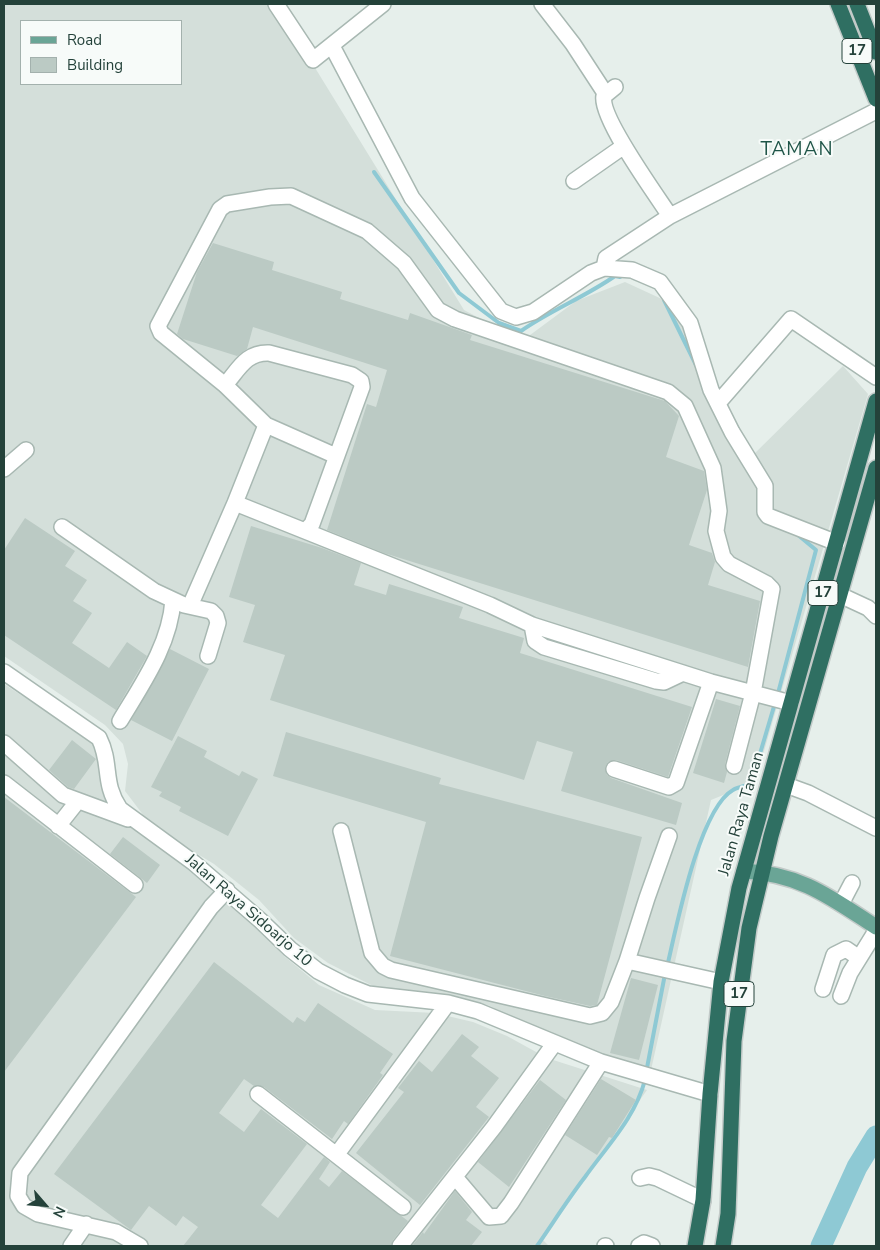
<!DOCTYPE html>
<html>
<head>
<meta charset="utf-8">
<style>
  body { margin:0 }
  #map { position:relative; width:880px; height:1250px; overflow:hidden; background:#e6efeb; font-family:"Nunito Sans",sans-serif }
  canvas { display:block }
  .frame { position:absolute; inset:0; border:5px solid #24423a; pointer-events:none }
  .legend { position:absolute; left:20px; top:20px; width:162px; height:65px; box-sizing:border-box; background:#f7fbf9; border:1px solid #a3b1ad; margin:0; padding:6px 9px; list-style:none; font-size:15px; color:#24423a }
  .legend li { display:flex; align-items:center; gap:10px; height:25px }
  .legend b { width:25px; border:1px solid #a3b1ad }
  .north { position:absolute; left:20px; top:1180px; width:50px; height:50px; -webkit-text-stroke:4px #f7fbf9; paint-order:stroke; rotate:117deg; font-size:14px; font-weight:700; line-height:20px; text-align:center; color:#24423a }
  .north::after { content:''; display:block; margin:auto; width:18px; height:22px; background:#24423a; clip-path:polygon(50% 0,100% 100%,50% 72%,0 100%) }
</style>
</head>
<body>
<div id="map">
<canvas width="880" height="1250"></canvas>
<div class="frame"></div>
<ul class="legend">
<li><b style="height:6px;background:#6aa596"></b>Road</li>
<li><b style="height:14px;background:#bbcac4"></b>Building</li>
</ul>
<div class="north">N</div>
</div>
<script>
const ctx = document.querySelector('canvas').getContext('2d');
ctx.lineJoin = 'round';
function fill(path, color) {
  ctx.fillStyle = color;
  ctx.fill(path, 'evenodd');
}
function trace(path, color, width, dash) {
  ctx.strokeStyle = color;
  ctx.lineWidth = width;
  ctx.lineCap = dash ? 'butt' : 'round';
  ctx.setLineDash(dash || []);
  ctx.stroke(path);
}
function write(font, color, halo, rows, align = 'center') {
  ctx.font = font + ' "Nunito Sans",sans-serif';
  ctx.lineWidth = 4;
  ctx.setLineDash([]);
  ctx.textBaseline = 'middle';
  ctx.strokeStyle = halo;
  ctx.fillStyle = color;
  for (const [text, x, y, turn = 0] of rows) {
    ctx.save();
    ctx.translate(x, y);
    ctx.rotate((+turn || 0) * Math.PI / 180);
    ctx.textAlign = isNaN(turn) ? turn : align;
    if (halo) ctx.strokeText(text, 0, 0);
    ctx.fillText(text, 0, 0);
    ctx.restore();
  }
}
const built = new Path2D(`
  M4,4H268L293,32L464,310L522,341L576,301L625,282L677,306L749,459L843,366L868,394L755,782L711,800L651,1070L568,1045L488,1005L437,995L377,988L328,963L294,938L259,900L214,864L171,838L144,816L125,791L128,764L123,744L105,725L4,656ZM21,21H181V84H21Z
  M4,684L98,745L103,756V794L110,809L239,908L284,956L319,985L375,1010L435,1013L473,1022L507,1036L547,1058L647,1090L542,1239L549,1246H4Z`);
const stream = new Path2D(`
  M374,172L459,293L499,323L521,331C551,310 585,297 615,276L620,277
  M664,300L696,365
  M777,697L816,550L798,535
  M667,967C676,929 699,809 733,790C738,787 745,786 751,784L775,703
  M646,1073L665,974
  M537,1246C553,1223 568,1199 585,1177C607,1146 635,1118 645,1080`);
const river = new Path2D(`
  M821,1246L857,1167L876,1136`);
const building = new Path2D(`
  M213,243L274,262L272,270L342,292L340,299L408,320L410,313L472,335L470,340L665,401L679,416L666,457L704,471L707,490L689,545L712,553L715,562L708,585L760,601L748,667L384,553L327,530L367,404L376,407L387,370L253,327L247,349L237,356L183,339L177,334L197,272Z
  M25,518L75,551L65,566L87,580L73,601L92,613L72,643L109,668L127,642L147,656L116,710L4,635V550Z
  M251,526L322,548L361,563L354,585L386,595L389,584L463,607L459,618L524,638L520,653L692,707L668,777L616,760L608,762L605,767L607,775L611,778L682,803L676,825L561,791L573,752L537,741L524,780L270,700L285,655L243,642L255,605L229,597Z
  M170,649L209,669L172,741L131,720Z
  M716,699L740,706L725,764L727,772L724,783L693,773Z
  M286,732L441,778L439,784L642,837L597,1005L590,1006L545,996L390,956L426,822L273,776Z
  M178,736L207,751L204,757L239,776L242,771L258,779L228,836L179,811L181,807L159,796L162,792L151,787Z
  M72,740L96,759L74,789L68,787L49,770Z
  M4,797L136,897L4,1072Z
  M123,837L160,865L147,883L110,854Z
  M214,962L293,1023L297,1017L305,1022L318,1003L393,1054L380,1073L383,1075L348,1124L344,1121L332,1139L264,1087L254,1086L244,1079L219,1113L244,1132L261,1109L307,1144L261,1205L278,1218L324,1157L330,1162L319,1179L329,1187L342,1171L408,1221L393,1240L391,1246H183L198,1227L183,1216L176,1226L149,1206L131,1230L54,1174Z
  M631,978L658,985L639,1060L610,1053Z
  M462,1034L479,1047L471,1056L499,1078L476,1107L489,1117L420,1205L356,1153L404,1092L398,1088L419,1061L432,1072Z
  M601,1079L636,1100L612,1138L609,1137L597,1155L565,1135Z
  M540,1080L566,1100L509,1187L478,1162Z
  M455,1191L472,1212L466,1220L482,1232L471,1246H412L423,1232L424,1234Z`);
const minor = new Path2D(`
  M276,4L313,60L383,4
  M542,4L573,44L605,93
  M332,46L412,198L501,311L516,317L533,312L591,273L604,268L632,270L660,282L690,323L711,390L732,432L765,486V512L768,516L837,543
  M615,87L604,96C599,116 656,195 670,216
  M574,181L624,146
  M604,268L606,258L670,216L876,111
  M225,385C239,369 246,352 269,353L352,375L361,381L362,387L312,524L305,531L235,503
  M718,403L791,319L876,377
  M336,456L266,425L225,385L161,333L158,326L220,209L227,204L270,197L291,196L367,231L404,263L438,310L455,319L668,392L685,406L713,468L719,511L716,531L723,557L729,564L767,584L772,589L753,693L734,766
  M4,469L26,450
  M62,527L154,591L184,605L211,611L216,616L218,623L208,656
  M305,531L490,605L532,625L711,682L791,703
  M840,595L868,608L876,616
  M190,606L235,503L266,425
  M532,625L535,641L544,647L656,681L664,682L683,673
  M4,672L99,738C112,764 102,783 120,809L194,863L261,921L290,949L318,971L345,985L368,994L448,1003L478,1011L601,1062L710,1094
  M120,721C142,684 170,645 173,600
  M4,743L63,795L128,819
  M614,769L669,787L676,783L711,682
  M4,783L135,885
  M786,785L808,793L876,828
  M58,826L77,802
  M341,831L372,953L383,966L391,970L590,1016L602,1013L611,1002L627,961
  M669,836L647,898L627,961L721,982
  M841,904L852,883
  M823,989L834,955L846,949L859,958
  M841,996L850,973L876,931
  M258,1094L403,1207
  M337,1154L448,1003
  M455,1177L489,1217L501,1216L511,1203L601,1062
  M640,1178L649,1176L657,1178L703,1200
  M71,1246L86,1224
  M140,1246L116,1232L38,1214L24,1206L18,1196L20,1173L211,907L227,890
  M400,1246L494,1127L554,1044
  M605,1246H606
  M639,1246L644,1243L652,1246`);
const major = new Path2D(`
  M744,871C801,874 830,897 876,927`);
const highway = new Path2D(`
  M838,4L876,99
  M857,4L876,52
  M695,1246L703,1200L710,1094L721,982L739,888L876,401
  M723,1246L728,1214L734,1041L749,928L771,836L876,468`);
const shields = [
  [857,51,30],
  [823,593,30],
  [739,994,30]
];
const shieldNames = [
  ["17",857,51],
  ["17",823,593],
  ["17",739,994]
];
const streetNames = [
  ["Jalan Raya Taman",742,814,-74],
  ["Jalan Raya Sidoarjo 10",248,911,41]
];
const quarterNames = [
  ["TAMAN",797,150]
];
fill(built, '#d4dfda');
trace(stream, '#8ec9d4', 4);
trace(river, '#8ec9d4', 21);
fill(building, '#bbcac4');
trace(minor, '#a8b8b2', 18);
trace(major, '#c2cac8', 18);
trace(highway, '#c2cac8', 18);
trace(minor, '#fff', 15);
trace(major, '#6aa596', 15);
trace(highway, '#2f6f62', 15);
for (const [x, y, w] of shields) {
  const box = new Path2D();
  box.roundRect(x - w / 2, y - 12.5, w, 25, 4);
  ctx.fillStyle = '#f7fbf9';
  ctx.fill(box);
  trace(box, '#24423a', 1);
}
write('bold 15px', '#24423a', null, shieldNames);
write('16px', '#24423a', '#f7fbf9', streetNames);
ctx.letterSpacing = '1px';
write('19px', '#1f5548', '#f7fbf9', quarterNames);
ctx.letterSpacing = '0px';
</script>
</body>
</html>
